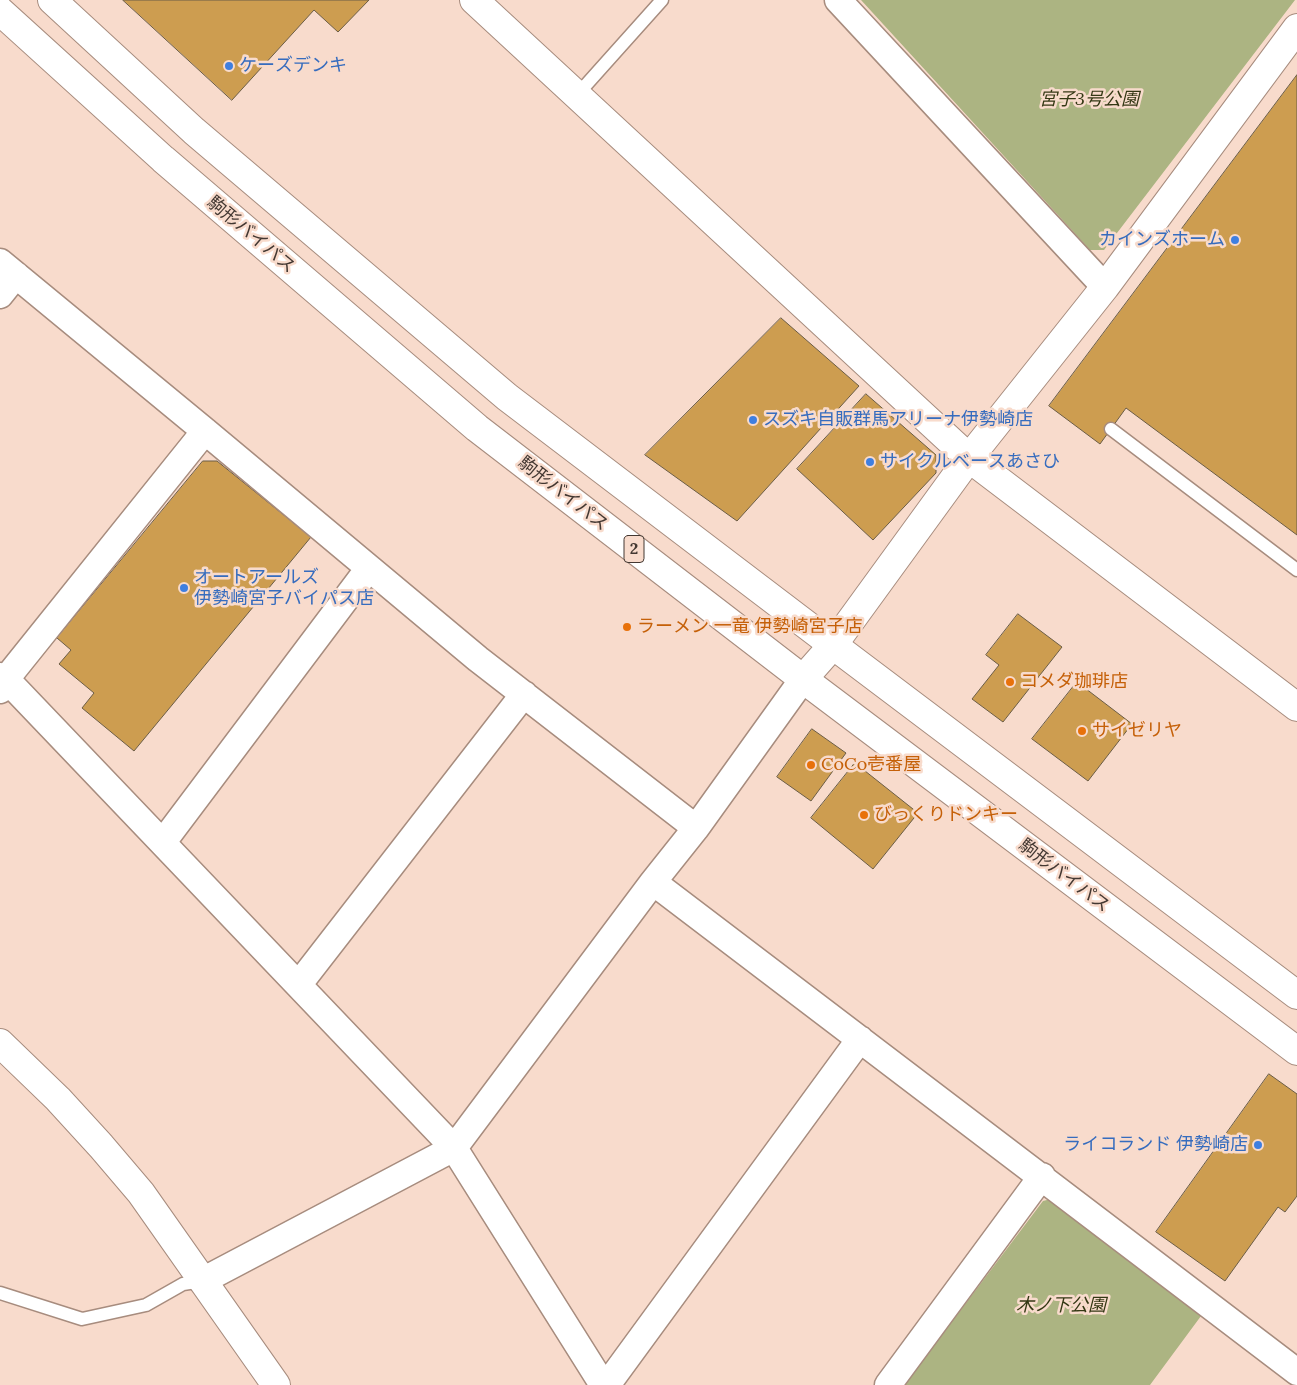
<!DOCTYPE html>
<html>
<head>
<meta charset="utf-8">
<style>
  body { margin:0 }
  canvas { display:block; background:#f8dbcc }
</style>
</head>
<body>
<canvas width="1297" height="1385"></canvas>
<script>
const ctx = document.querySelector('canvas').getContext('2d');
ctx.lineJoin = 'round';
function fill(path, color) {
  ctx.fillStyle = color;
  ctx.fill(path, 'evenodd');
}
function trace(path, color, width, dash) {
  ctx.strokeStyle = color;
  ctx.lineWidth = width;
  ctx.lineCap = dash ? 'butt' : 'round';
  ctx.setLineDash(dash || []);
  ctx.stroke(path);
}
function write(font, color, halo, rows, align = 'center') {
  ctx.font = font + ' Lora,"Noto Sans JP",serif';
  ctx.lineWidth = 5;
  ctx.setLineDash([]);
  ctx.textBaseline = 'middle';
  ctx.strokeStyle = halo;
  ctx.fillStyle = color;
  for (const [text, x, y, turn = 0] of rows) {
    ctx.save();
    ctx.translate(x, y);
    ctx.rotate((+turn || 0) * Math.PI / 180);
    ctx.textAlign = isNaN(turn) ? turn : align;
    if (halo) ctx.strokeText(text, 0, 0);
    ctx.fillText(text, 0, 0);
    ctx.restore();
  }
}
const green = new Path2D(`
  M861,0H1295L1104,250H1090Z
  M1051,1199L1201,1316L1150,1385H904L1043,1201Z`);
const building = new Path2D(`
  M123,0H369L338,32L314,10L232,100Z
  M1297,75V535L1126,408L1100,444L1049,406Z
  M781,318L859,386L737,521L645,455Z
  M866,394L936,455V473L873,540L797,469Z
  M203,461H217L311,537L134,751L82,708L94,693L59,664L71,650L57,638Z
  M1018,614L1062,647L1003,722L972,699L999,665L986,655Z
  M1077,682L1132,724L1088,781L1032,739Z
  M812,729L846,753L811,801L777,777Z
  M855,763L918,813L873,869L811,818Z
  M1269,1074L1297,1094V1196L1285,1212L1278,1207L1225,1281L1156,1232Z`);
const lane = new Path2D(`
  M577,95L662,0
  M1111,429L1297,570
  M0,1293L82,1319L146,1305L183,1284L202,1281`);
const street = new Path2D(`
  M838,0L1105,287
  M0,262L205,431L478,659L696,828
  M0,295L16,275
  M0,676L6,679L454,1148L603,1385
  M0,690L6,679L205,431
  M163,842L369,568
  M653,882L1297,1372
  M299,984L524,694
  M202,1281L454,1148L653,882L696,828L803,679
  M607,1385L860,1039
  M888,1385L1042,1176`);
const secondary = new Path2D(`
  M474,0L969,458L1297,707
  M803,679L833,645L969,458L1105,287L1297,28
  M0,1043L58,1099L101,1146L141,1193L276,1385`);
const primary = new Path2D(`
  M52,0L194,131L507,397L833,645L1297,995
  M0,11L163,159L477,428L803,679L1297,1051`);
const markers = [
  [229,66,5,"#3f7fe0"],
  [1235,240,5,"#3f7fe0"],
  [753,420,5,"#3f7fe0"],
  [870,462,5,"#3f7fe0"],
  [184,588,5,"#3f7fe0"],
  [627,627,5,"#e8710a"],
  [1010,682,5,"#e8710a"],
  [1082,731,5,"#e8710a"],
  [811,765,5,"#e8710a"],
  [864,815,5,"#e8710a"],
  [1258,1145,5,"#3f7fe0"]
];
const shields = [
  [634,549,20]
];
const shieldNames = [
  ["2",634,549]
];
const shopNames = [
  ["ケーズデンキ",239,66],
  ["カインズホーム",1225,240,"right"],
  ["スズキ自販群馬アリーナ伊勢崎店",763,420],
  ["サイクルベースあさひ",880,462],
  ["オートアールズ",194,578],
  ["伊勢崎宮子バイパス店",194,599],
  ["ライコランド 伊勢崎店",1248,1145,"right"]
];
const parkNames = [
  ["宮子3号公園",1089,100],
  ["木ノ下公園",1061,1306]
];
const streetNames = [
  ["駒形バイパス",251,235,40],
  ["駒形バイパス",563,494,38],
  ["駒形バイパス",1064,876,37]
];
const foodNames = [
  ["ラーメン 一竜 伊勢崎宮子店",637,627],
  ["コメダ珈琲店",1020,682],
  ["サイゼリヤ",1092,731],
  ["CoCo壱番屋",821,765],
  ["びっくりドンキー",874,815]
];
fill(green, '#acb482');
fill(building, '#cd9d50');
trace(building, '#6b5d46', 1);
trace(lane, '#a78c7e', 15);
trace(street, '#a78c7e', 29);
trace(secondary, '#a78c7e', 30);
trace(primary, '#a78c7e', 30);
trace(lane, '#fff', 12);
trace(street, '#fff', 26);
trace(secondary, '#fff', 28);
trace(primary, '#fff', 28);
for (const [x, y, r, color] of markers) {
  const dot = new Path2D();
  dot.arc(x, y, r, 0, 2 * Math.PI);
  ctx.fillStyle = color;
  ctx.fill(dot);
  trace(dot, '#f8dbcc', 2);
}
for (const [x, y, w] of shields) {
  const box = new Path2D();
  box.roundRect(x - w / 2, y - 13.5, w, 27, 4);
  ctx.fillStyle = '#f8dbcc';
  ctx.fill(box);
  trace(box, '#433832', 1);
}
write('bold 16px', '#433832', null, shieldNames);
write('18px', '#366cbe', '#f8dbcc', shopNames, 'left');
write('italic 18px', '#343814', '#f8dbcc', parkNames);
write('18px', '#433832', '#f8dbcc', streetNames);
write('18px', '#c56008', '#f8dbcc', foodNames, 'left');
</script>
</body>
</html>
